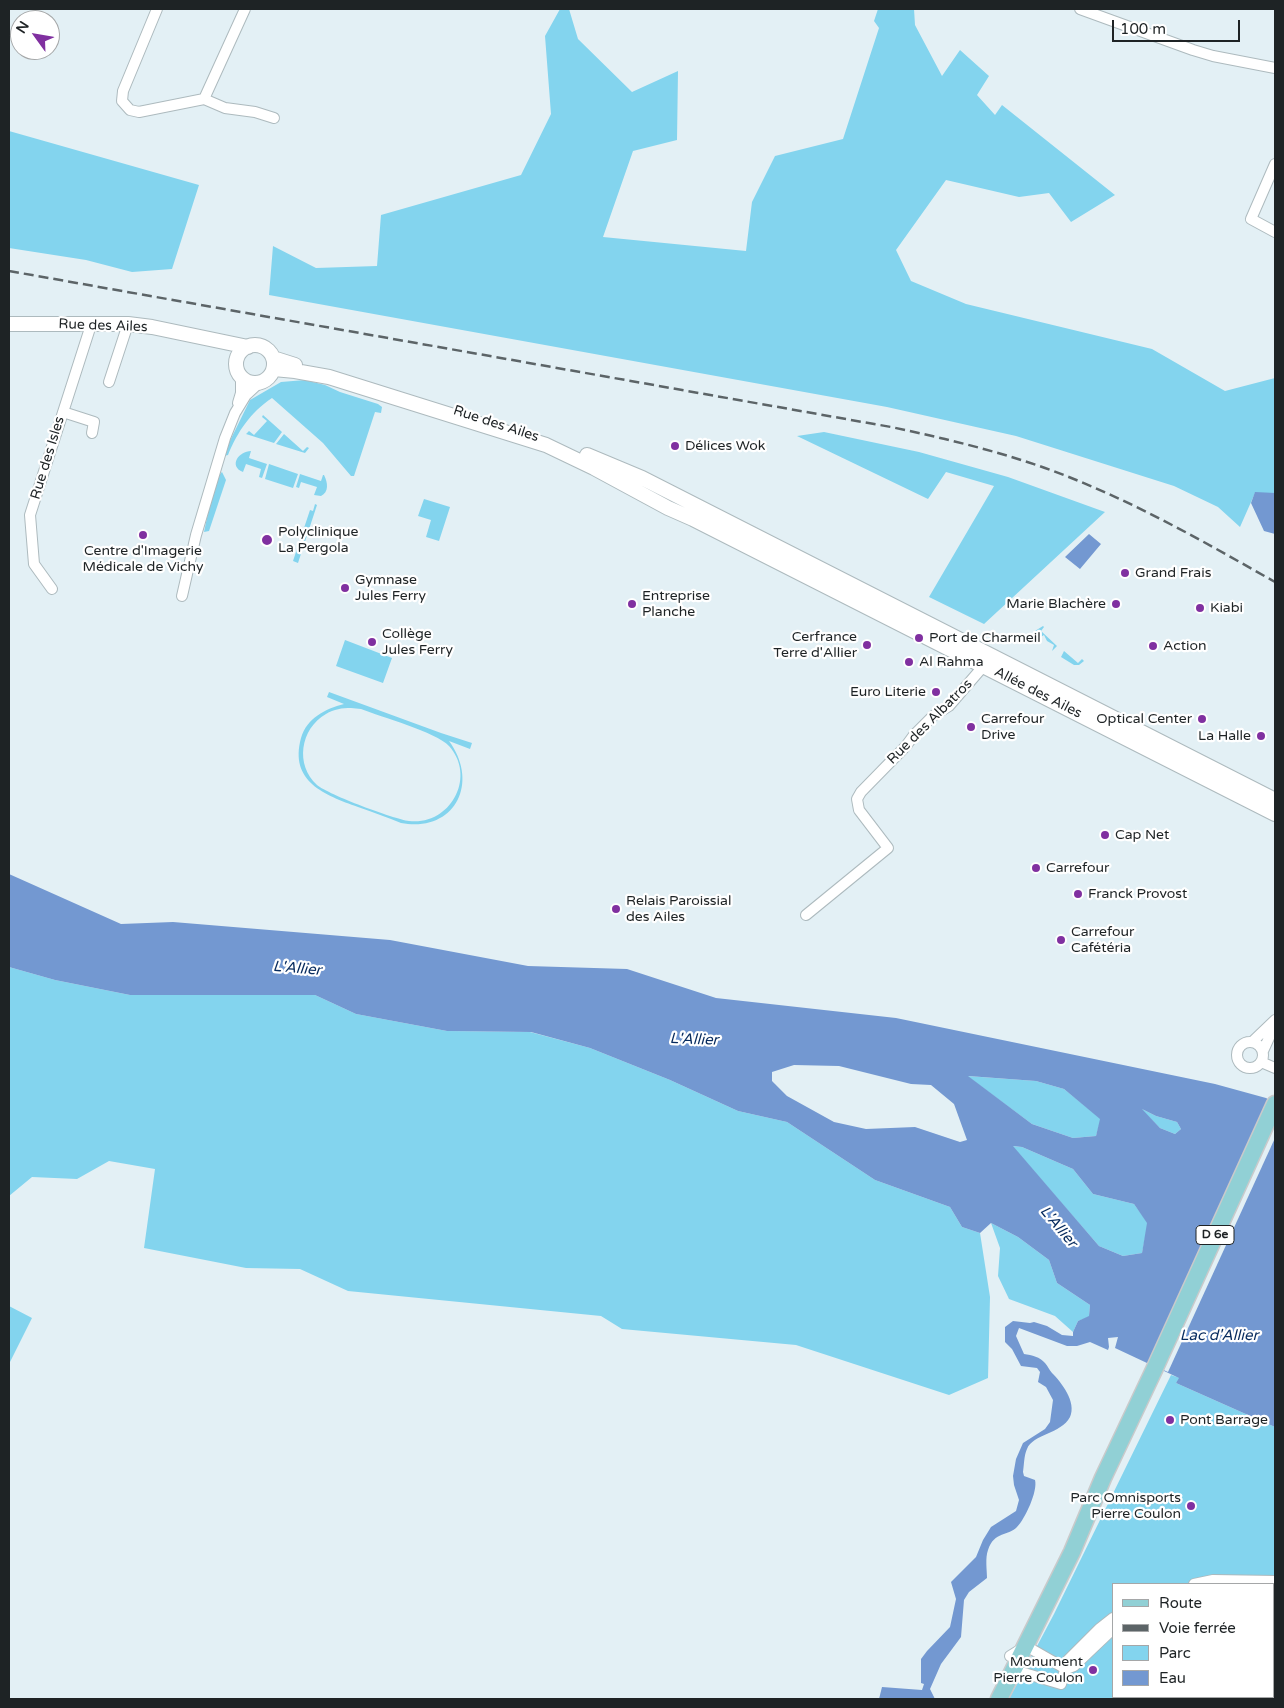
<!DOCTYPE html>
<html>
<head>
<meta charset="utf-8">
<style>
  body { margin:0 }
  #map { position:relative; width:1284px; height:1708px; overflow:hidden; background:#e3f0f5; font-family:"Varela Round",sans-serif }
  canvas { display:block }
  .frame { position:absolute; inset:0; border:10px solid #1e2325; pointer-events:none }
  .legend { position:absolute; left:1112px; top:1583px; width:162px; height:115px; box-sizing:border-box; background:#fff; border:1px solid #a5a7a8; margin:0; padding:6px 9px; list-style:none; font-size:15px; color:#1e2325 }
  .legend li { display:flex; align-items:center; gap:10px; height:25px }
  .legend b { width:25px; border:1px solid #a5a7a8 }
  .north { position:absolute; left:10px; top:10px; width:50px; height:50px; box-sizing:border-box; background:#fff; border:1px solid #a5a7a8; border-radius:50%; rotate:302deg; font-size:14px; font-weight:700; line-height:20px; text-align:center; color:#1e2325 }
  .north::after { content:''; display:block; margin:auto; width:18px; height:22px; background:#8030a0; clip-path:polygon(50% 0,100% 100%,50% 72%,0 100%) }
  .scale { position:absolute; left:1112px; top:20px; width:128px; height:22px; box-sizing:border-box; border:2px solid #1e2325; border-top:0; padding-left:6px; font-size:15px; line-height:18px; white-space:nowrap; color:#1e2325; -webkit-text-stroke:4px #fff; paint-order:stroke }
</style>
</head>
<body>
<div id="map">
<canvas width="1284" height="1708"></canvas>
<div class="frame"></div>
<ul class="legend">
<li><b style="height:6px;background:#91d0d5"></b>Route</li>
<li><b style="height:6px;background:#5c6467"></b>Voie ferrée</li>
<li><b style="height:14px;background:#83d4ee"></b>Parc</li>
<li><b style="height:14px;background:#7398d1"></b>Eau</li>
</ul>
<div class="north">N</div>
<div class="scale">100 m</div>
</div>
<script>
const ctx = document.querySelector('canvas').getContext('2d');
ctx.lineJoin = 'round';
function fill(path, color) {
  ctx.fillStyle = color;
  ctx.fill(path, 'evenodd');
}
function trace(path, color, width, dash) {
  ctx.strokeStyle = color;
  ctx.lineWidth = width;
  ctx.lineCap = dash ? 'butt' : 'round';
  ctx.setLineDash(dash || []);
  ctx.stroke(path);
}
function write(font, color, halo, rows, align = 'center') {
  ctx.font = font + ' "Varela Round",sans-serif';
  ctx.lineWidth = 4.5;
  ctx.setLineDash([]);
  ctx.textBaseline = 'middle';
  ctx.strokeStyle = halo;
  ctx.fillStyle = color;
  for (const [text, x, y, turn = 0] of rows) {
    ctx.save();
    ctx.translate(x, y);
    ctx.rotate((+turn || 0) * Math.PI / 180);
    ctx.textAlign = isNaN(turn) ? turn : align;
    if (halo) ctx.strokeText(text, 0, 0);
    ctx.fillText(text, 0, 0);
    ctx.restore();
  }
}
const green = new Path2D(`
  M560,9H569L578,39L632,92L678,71L677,140L633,151L603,237L746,251L752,202L775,156L843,139L879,28L874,21L878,9H914L915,25L942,76L960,50L989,76L977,95L995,115L1002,105L1115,195L1071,222L1049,193L1019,197L946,180L896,250L911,281L966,304L1152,349L1225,391L1275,378V493H1255L1240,527L1218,507L1174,486L1016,436L887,407L269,295L273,246L316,268L377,266L381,215L521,175L551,114L545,36Z
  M9,131L199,185L172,269L132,272L86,260L9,248Z
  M305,380L325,385L340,392L378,404L382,407L381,413L375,412L354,476H351L323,443L272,398C250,413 238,431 228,455L224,456V453L250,400L281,382Z
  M263,415L282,432L274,443L246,434L249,431L254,435L267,421L262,417Z
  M824,432L919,452L1008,477L1105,512L984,624L929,597L994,486L946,472L928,499L797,436Z
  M284,434L303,451L307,447L309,448L305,453L276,444Z
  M251,451L249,458L267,464L262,478L259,477L261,469L246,464L243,472C228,466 239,451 251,451Z
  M269,464L298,474L293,488L265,479Z
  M222,472L226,480L209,531L204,532L208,513L218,476Z
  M300,474L321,481L323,475H324C328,483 329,492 321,496L314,495L317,487L301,482L299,488L296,487Z
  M424,499L450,507L439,541L426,537L431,520L418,516Z
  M315,504L317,505L316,508L298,563L293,561L310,510L313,511Z
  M1043,626L1044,627L1041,631L1057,646L1052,651L1054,645L1047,641L1044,635L1039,638L1035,631Z
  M345,640L392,658L383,683L336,666Z
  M1064,651L1078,663L1082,659L1084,661L1079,665H1074L1061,657Z
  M329,692L441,733L472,743L470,749L449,741C480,783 455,833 401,823C387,817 372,812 358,807C325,795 289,782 301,738C307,718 325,709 344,704L327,697ZM351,708L361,709C381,717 436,732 449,746C477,777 450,826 409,821C394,819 329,795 317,785C295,765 300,729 326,714C334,709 342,708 351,708Z
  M9,967L55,980L130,995H315L356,1014L447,1031L530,1032L590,1048L670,1080L738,1111L787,1122L875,1180L950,1207L962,1227L980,1233L990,1297L988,1378L949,1395L796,1345L622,1329L601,1316L348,1291L300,1269L246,1268L144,1248L155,1169L109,1161L77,1179L32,1177L9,1196Z
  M967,1076L1036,1081L1064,1089L1101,1119L1096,1136L1073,1138L1032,1124Z
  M1140,1108L1156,1116L1177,1122L1181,1129L1175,1134L1160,1128Z
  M1012,1146L1022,1147L1073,1169L1093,1194L1134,1204L1148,1223L1142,1253L1123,1256L1099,1246Z
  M991,1223L1018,1237L1049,1260L1057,1283L1090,1305L1089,1317L1078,1321L1073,1332L1055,1316L1009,1299L998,1276L1000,1248Z
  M9,1306L32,1318L9,1364Z
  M1171,1375L1180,1378L1176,1383L1275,1427V1699H1009L1054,1614ZM1113,1584H1273V1697H1113Z`);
const water = new Path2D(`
  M1255,492L1275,493V534L1264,531L1251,503Z
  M1089,534L1101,544L1080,569L1065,557Z
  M9,874L121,924L173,922L390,940L528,966L627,969L716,998L896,1018L1215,1084L1266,1098L1275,1103V1427L1176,1383L1179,1378L1115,1348L1118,1337L1108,1338L1109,1347L1108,1350L1090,1342L1077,1346H1067L1019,1328L1016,1336L1024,1354C1032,1355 1040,1357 1045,1363C1048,1366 1049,1370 1052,1373C1061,1382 1077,1402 1070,1417C1061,1434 1033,1434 1027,1449C1024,1455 1024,1466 1023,1472L1024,1476L1035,1480C1038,1491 1025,1519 1017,1527C1009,1536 994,1531 988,1550C985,1558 987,1570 987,1578L969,1592L964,1600L961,1637L941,1664L930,1689L935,1699H879L882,1687L922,1690L924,1684L921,1683V1659L927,1651L950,1627L956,1599L951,1582L976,1557L983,1540L991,1527L1016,1511L1019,1500L1014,1485L1013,1476L1016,1459L1023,1443L1045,1429L1050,1422L1053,1400L1046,1387L1038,1382L1040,1372L1037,1368L1021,1366L1012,1349L1005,1342V1327L1013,1321L1030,1323L1034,1322L1047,1326L1062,1335L1073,1336V1332L1078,1321L1089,1316L1090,1305L1057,1283L1049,1260L1018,1237L991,1223L980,1233L962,1227L950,1207L875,1180L787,1122L738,1111L670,1080L590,1048L531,1032L447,1031L356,1014L315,995H130L55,980L9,967ZM794,1065L839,1066L911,1084L931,1085L954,1104L967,1140L960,1142L915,1127L866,1129L834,1122L787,1096L772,1081V1072ZM968,1076L1036,1081L1064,1089L1100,1119L1096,1136L1073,1138L1032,1124ZM1142,1109L1156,1116L1177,1122L1181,1129L1175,1134L1160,1128ZM1013,1146L1022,1147L1073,1169L1093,1194L1134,1204L1147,1223L1142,1253L1123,1256L1099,1246Z`);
const pier = new Path2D(`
  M1269,1097L1275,1100V1138L1168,1372L1148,1363Z`);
const minor = new Path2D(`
  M157,9L123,91L122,101L130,110L139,112L204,99L245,9
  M1080,9L1193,50L1213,56L1275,68
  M204,99L225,108L255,112L274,118
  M1275,164L1251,219L1275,232
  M109,382L128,324
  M238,403L241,393V376
  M63,412L94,422L92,433
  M52,589L34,564L30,515L91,325
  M182,596L196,535L225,438L235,413L246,395L260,382
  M806,915L888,848L859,810L857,799L861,792L906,746L914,735L933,716L949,706L987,662
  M1237 1055a13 13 0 1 1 26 0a13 13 0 1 1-26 0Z
  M1252,1042L1275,1020
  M1263,1051L1273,1029L1275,1021
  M1261,1062L1275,1068
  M1194,1584L1213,1580L1275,1581
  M1273,1592L1275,1593
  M1010,1656L1026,1646L1066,1669L1074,1666L1113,1629
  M1015,1665L1014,1670L1061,1684L1068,1660L1099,1629L1113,1618`);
const secondary = new Path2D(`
  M9,324H128L152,327L248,347
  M236 364a19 19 0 1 1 38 0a19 19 0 1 1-38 0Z
  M273,358L295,365
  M274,369L295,371L329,377L546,445L594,468L668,508L693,519L1275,814
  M587,455L642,478L1275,800`);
const primary = new Path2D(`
  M999,1699L1072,1552L1103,1478L1154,1370L1275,1104`);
const rail = new Path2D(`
  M9,271L891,427C943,438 994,450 1045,468C1126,497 1201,540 1275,582`);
const markers = [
  [675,446,5,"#8030a0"],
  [143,535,5,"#8030a0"],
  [267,540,6,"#8030a0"],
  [1125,573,5,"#8030a0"],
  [345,588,5,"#8030a0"],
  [632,604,5,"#8030a0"],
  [1116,604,5,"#8030a0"],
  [1200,608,5,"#8030a0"],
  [919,638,5,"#8030a0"],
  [372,642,5,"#8030a0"],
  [867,645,5,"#8030a0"],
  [1153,646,5,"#8030a0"],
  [909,662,5,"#8030a0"],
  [936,692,5,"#8030a0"],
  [1202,719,5,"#8030a0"],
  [971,727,5,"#8030a0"],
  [1261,736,5,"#8030a0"],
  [1105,835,5,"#8030a0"],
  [1036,868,5,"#8030a0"],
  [1078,894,5,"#8030a0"],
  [616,909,5,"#8030a0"],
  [1061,940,5,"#8030a0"],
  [1170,1420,5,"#8030a0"],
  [1191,1506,5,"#8030a0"],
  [1093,1670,5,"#8030a0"]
];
const shields = [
  [1215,1235,38]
];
const shieldNames = [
  ["D 6e",1215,1235]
];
const streetNames = [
  ["Rue des Ailes",103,326,2],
  ["Rue des Ailes",496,424,18],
  ["Rue des Isles",48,458,-73],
  ["Allée des Ailes",1038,693,27],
  ["Rue des Albatros",930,722,-45]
];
const poiNames = [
  ["Délices Wok",685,446],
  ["Polyclinique",278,532],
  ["La Pergola",278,548],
  ["Centre d'Imagerie",143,551,"center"],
  ["Médicale de Vichy",143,567,"center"],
  ["Grand Frais",1135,573],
  ["Gymnase",355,580],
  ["Jules Ferry",355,596],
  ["Entreprise",642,596],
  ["Planche",642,612],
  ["Marie Blachère",1106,604,"right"],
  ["Kiabi",1210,608],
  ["Collège",382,634],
  ["Jules Ferry",382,650],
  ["Cerfrance",857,637,"right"],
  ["Terre d'Allier",857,653,"right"],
  ["Port de Charmeil",929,638],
  ["Action",1163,646],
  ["Al Rahma",919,662],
  ["Euro Literie",926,692,"right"],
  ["Carrefour",981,719],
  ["Drive",981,735],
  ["Optical Center",1192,719,"right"],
  ["La Halle",1251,736,"right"],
  ["Cap Net",1115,835],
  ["Carrefour",1046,868],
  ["Franck Provost",1088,894],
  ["Relais Paroissial",626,901],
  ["des Ailes",626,917],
  ["Carrefour",1071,932],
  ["Cafétéria",1071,948],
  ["Pont Barrage",1180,1420],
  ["Parc Omnisports",1181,1498,"right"],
  ["Pierre Coulon",1181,1514,"right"],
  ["Monument",1083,1662,"right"],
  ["Pierre Coulon",1083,1678,"right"]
];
const waterNames = [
  ["L'Allier",297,969,5],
  ["L'Allier",694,1040,2],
  ["L'Allier",1058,1227,50],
  ["Lac d'Allier",1219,1336]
];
fill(green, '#83d4ee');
fill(water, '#7398d1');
fill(pier, '#e3f0f5');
trace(minor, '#adbabe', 12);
trace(secondary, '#adbabe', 16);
trace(primary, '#c9cacb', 19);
trace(minor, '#fff', 10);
trace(secondary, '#fff', 14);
trace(primary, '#91d0d5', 16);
trace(rail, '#5c6467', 2.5, [10, 5]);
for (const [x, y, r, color] of markers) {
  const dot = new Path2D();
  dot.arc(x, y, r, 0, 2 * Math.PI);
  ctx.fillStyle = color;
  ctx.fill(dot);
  trace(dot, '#fff', 2);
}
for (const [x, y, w] of shields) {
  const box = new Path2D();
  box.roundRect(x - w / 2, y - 9.5, w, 19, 4);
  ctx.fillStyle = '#fff';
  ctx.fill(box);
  trace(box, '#1e2325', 1);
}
write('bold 12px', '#1e2325', null, shieldNames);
write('14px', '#1e2325', '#fff', streetNames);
write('14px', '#1e2325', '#fff', poiNames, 'left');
write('italic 15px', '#072b5e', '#fff', waterNames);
</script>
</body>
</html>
